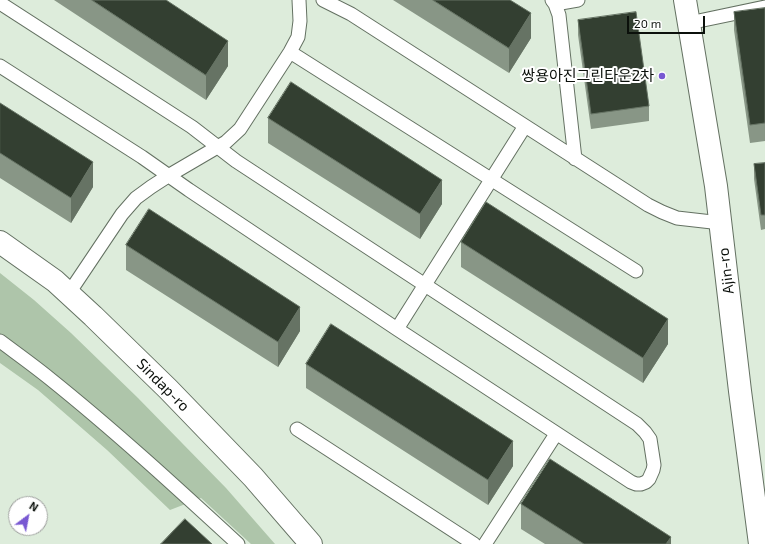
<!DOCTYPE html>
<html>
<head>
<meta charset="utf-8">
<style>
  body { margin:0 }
  #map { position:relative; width:765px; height:544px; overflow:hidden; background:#ddecdb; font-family:"Exo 2",sans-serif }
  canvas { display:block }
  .north { position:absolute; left:8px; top:496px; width:40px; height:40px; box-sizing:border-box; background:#fff; border:1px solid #9d9f9d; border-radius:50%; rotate:32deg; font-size:11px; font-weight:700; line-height:16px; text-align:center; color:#0b100b }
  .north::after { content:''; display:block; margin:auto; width:14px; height:18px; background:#7858d2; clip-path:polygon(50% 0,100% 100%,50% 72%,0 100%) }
  .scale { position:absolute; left:627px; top:16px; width:78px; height:18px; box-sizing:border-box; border:2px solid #0b100b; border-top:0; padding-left:5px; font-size:12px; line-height:14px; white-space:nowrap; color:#0b100b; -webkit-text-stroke:3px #fff; paint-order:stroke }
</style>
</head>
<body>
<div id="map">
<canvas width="765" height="544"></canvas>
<div class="north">N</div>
<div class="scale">20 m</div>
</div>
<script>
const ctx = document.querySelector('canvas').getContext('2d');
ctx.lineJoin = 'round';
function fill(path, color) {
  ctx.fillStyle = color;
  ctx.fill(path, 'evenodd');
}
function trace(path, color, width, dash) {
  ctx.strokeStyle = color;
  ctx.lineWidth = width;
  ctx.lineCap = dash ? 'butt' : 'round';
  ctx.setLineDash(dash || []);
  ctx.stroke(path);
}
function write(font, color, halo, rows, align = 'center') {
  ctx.font = font + ' "Exo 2","Noto Sans KR",sans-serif';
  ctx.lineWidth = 4;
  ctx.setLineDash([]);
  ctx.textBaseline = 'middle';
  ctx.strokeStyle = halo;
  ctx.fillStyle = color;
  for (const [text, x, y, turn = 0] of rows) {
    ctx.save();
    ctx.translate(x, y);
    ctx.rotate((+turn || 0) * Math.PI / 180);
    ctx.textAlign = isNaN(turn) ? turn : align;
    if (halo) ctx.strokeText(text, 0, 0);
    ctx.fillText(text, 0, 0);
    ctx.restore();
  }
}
const green = new Path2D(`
  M0,273L34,300L71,333L138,398L226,488L275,544H251L201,498L170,510L107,450L38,390L0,363Z`);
const service = new Path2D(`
  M323,0L351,14L648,205L662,212L677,218L721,223
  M552,0L555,4L559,15L575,159
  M0,3L192,127L236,161L637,424L645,432L650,439L654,465L653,470L649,479L646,482L641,484H636L631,482L397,329L189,190L142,157L0,66
  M555,4L578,0
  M689,23L765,7
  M290,52L636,271
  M69,293L122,214L136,198L151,187L168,176L226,142L240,129L290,52L298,37L300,21L299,0
  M397,329L525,126
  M0,341C16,353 33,365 49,378C114,430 176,487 238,544
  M297,429L474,544
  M485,544L556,434`);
const tertiary = new Path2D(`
  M685,0L716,186L740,391L760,544
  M0,242L55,281L93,316L168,389L253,477L311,544`);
const wall = new Path2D(`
  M54,0H166L228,66L206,100Z
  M393,0H510L531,38L509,73Z
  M765,8V141L750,143L734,30V12Z
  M578,20L649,106V121L591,129L578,35Z
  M0,103L93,187L71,223L0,178Z
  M268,118L442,204L420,239L268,143Z
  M765,163V229L761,230L754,179V164Z
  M461,242L668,344L643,383L461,267Z
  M126,245L300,331L278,367L126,270Z
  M306,364L513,466L488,505L306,388Z
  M521,504L671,544H545L521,529Z`);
const shadedWall = new Path2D(`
  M531,13V38L509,73V48Z
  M228,41V66L206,100V75Z
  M93,162V187L71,223V198Z
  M442,180V204L420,239V214Z
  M300,307V331L278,367V342Z
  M668,319V344L643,383V358Z
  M513,441V466L488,505V480Z
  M671,537V544H666Z`);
const building = new Path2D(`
  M92,0H166L228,41L206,75Z
  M433,0H510L531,13L509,48Z
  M765,8V123L750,125L734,12Z
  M636,12L649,106L591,114L578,20Z
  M291,82L442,180L420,214L268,118Z
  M0,103L93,162L71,198L0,153Z
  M765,163V215H761L754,164Z
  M486,202L668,319L643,358L461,242Z
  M149,209L300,307L278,342L126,245Z
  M331,324L513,441L488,480L306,364Z
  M550,459L671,537L666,544H584L521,504Z
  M185,519L212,544H161Z`);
const markers = [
  [662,76,4,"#7858d2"]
];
const poiNames = [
  ["쌍용아진그린타운2차",654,76]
];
const streetNames = [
  ["Ajin-ro",726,271,-97],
  ["Sindap-ro",163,385,45]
];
fill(green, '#aec5aa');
trace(service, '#647162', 15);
trace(tertiary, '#647162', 24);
trace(service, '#fff', 13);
trace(tertiary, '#fff', 22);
fill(wall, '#889686');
fill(shadedWall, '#667364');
fill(building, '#333f31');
trace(building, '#667364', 1);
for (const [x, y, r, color] of markers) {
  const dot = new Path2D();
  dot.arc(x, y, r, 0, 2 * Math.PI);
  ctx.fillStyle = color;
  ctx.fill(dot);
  trace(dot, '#fff', 1.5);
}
write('15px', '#0b100b', '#fff', poiNames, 'right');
write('15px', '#0b100b', '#fff', streetNames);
</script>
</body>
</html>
